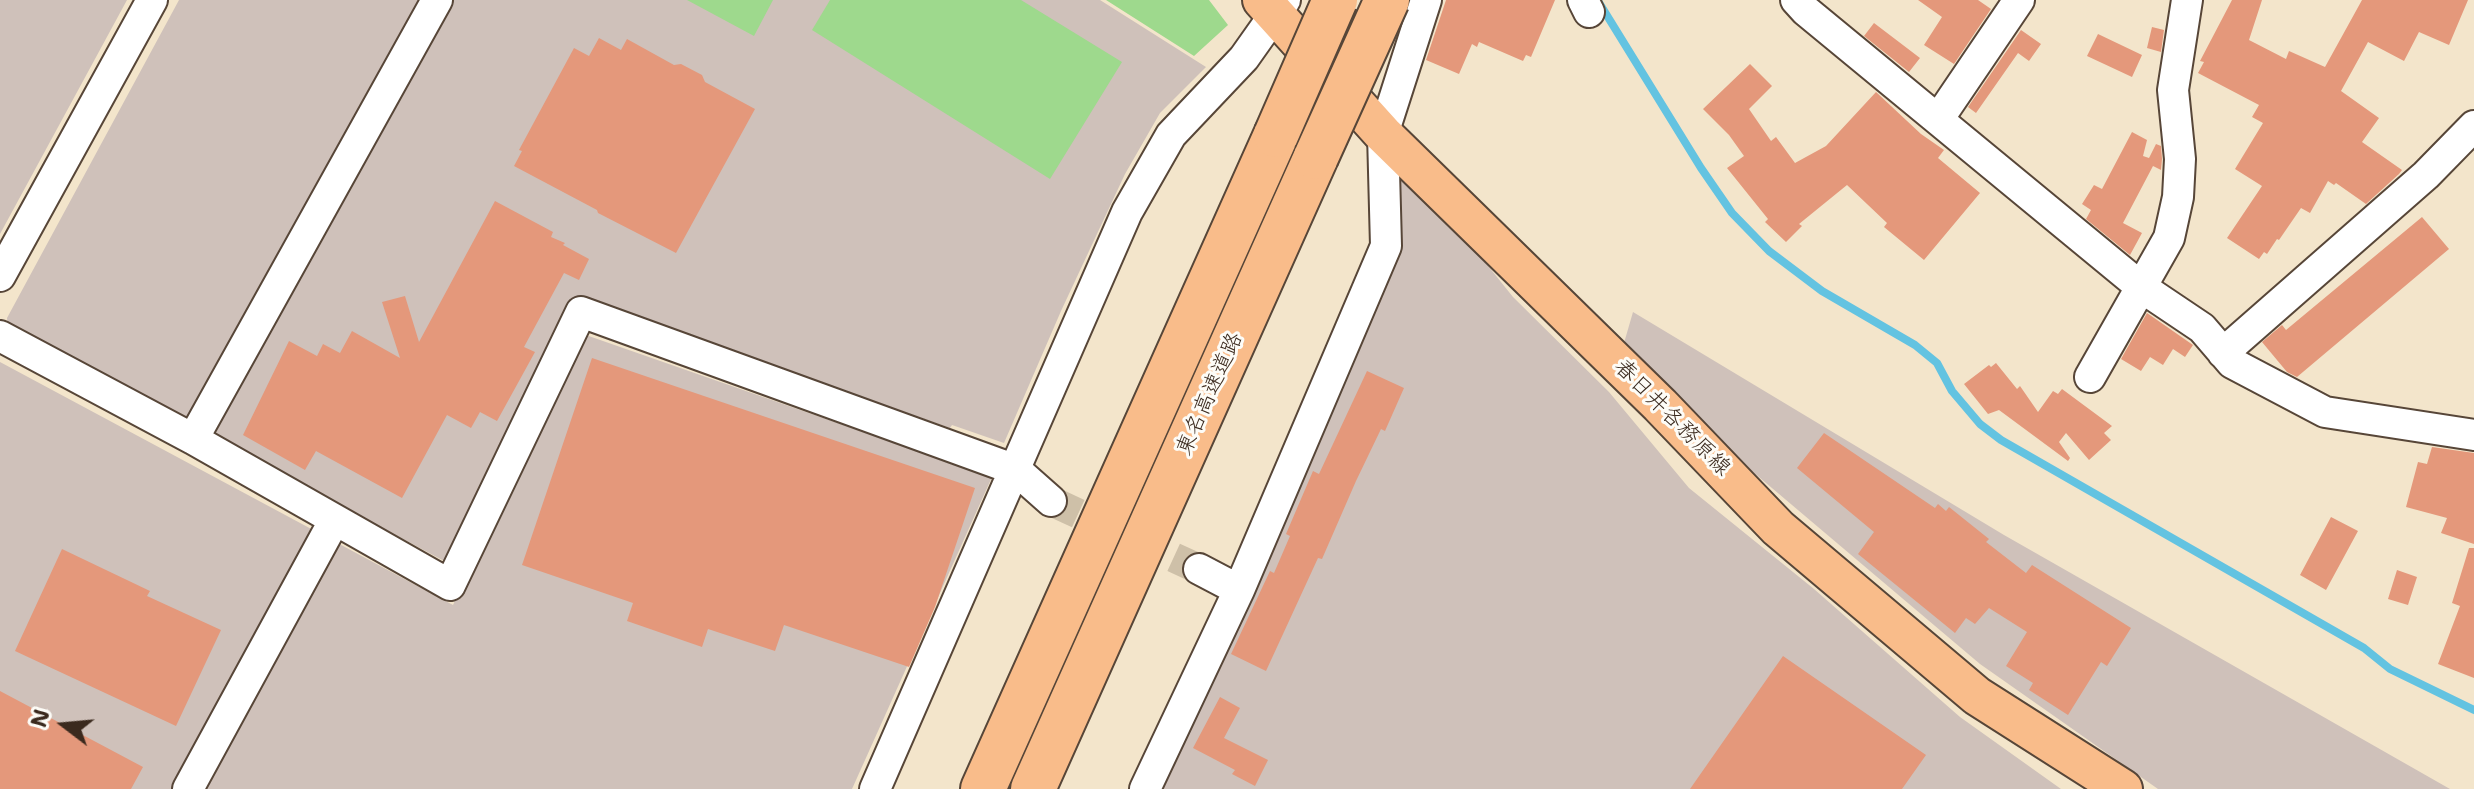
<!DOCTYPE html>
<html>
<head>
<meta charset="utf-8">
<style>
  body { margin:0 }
  #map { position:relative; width:2474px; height:789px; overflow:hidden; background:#f3e5cb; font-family:"Shantell Sans",sans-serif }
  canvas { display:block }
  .north { position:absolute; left:24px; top:685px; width:80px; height:80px; -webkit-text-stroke:6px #fdfcf7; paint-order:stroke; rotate:286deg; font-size:22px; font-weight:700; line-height:32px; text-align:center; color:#3b2a1e }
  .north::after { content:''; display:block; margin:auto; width:28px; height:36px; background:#3b2a1e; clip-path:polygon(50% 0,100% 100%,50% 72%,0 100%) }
</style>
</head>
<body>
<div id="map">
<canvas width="2474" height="789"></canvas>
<div class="north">N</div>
</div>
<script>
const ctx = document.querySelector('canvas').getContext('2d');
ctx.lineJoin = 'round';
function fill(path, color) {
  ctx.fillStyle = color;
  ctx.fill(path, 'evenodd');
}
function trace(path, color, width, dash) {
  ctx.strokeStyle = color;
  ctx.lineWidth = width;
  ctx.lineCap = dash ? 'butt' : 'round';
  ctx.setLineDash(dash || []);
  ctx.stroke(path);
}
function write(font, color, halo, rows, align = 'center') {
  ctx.font = font + ' "Shantell Sans","Klee One",sans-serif';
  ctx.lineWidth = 6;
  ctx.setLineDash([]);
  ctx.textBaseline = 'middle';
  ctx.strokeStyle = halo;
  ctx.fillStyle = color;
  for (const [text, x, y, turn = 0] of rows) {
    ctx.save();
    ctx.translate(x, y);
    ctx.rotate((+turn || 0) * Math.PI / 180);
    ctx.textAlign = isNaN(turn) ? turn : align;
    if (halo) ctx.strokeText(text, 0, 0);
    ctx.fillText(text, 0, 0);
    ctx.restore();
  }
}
const industrial = new Path2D(`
  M0,0H127L0,234Z
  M179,0H1100L1206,67L1160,113L1125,174L1061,311L1004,443L952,425L950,428L577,297L457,555L446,562L8,328L7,318Z
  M1386,170L1436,201L1513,297L1609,392L1689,488L1814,589L1960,717L2061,789H1159L1373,308Z
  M1633,312L2004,535L2450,789H2158L1980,664L1753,472L1624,343Z
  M583,334L992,477L852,789H0V362L453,605Z`);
const green = new Path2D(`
  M687,0H773L754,36Z
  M830,0H1021L1122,62L1050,179L812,30Z
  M1106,0H1209L1228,25L1194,56Z`);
const stream = new Path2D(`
  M1598,1L1701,168L1732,213L1769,251L1822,291L1915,345L1937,363L1952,391L1980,424L2001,440L2364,648L2390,669L2474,710`);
const building = new Path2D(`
  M1446,0H1555L1531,57L1526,55L1523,61L1479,42L1477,47L1472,44L1459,74L1426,60Z
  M1918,0H1978L1991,9L1954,64L1924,45L1942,17Z
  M2232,0H2262L2249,40L2286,59L2289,51L2325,67L2362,0H2468L2449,45L2419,32L2404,61L2368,42L2341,91L2379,118L2362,142L2402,170L2399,174L2366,204L2336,183L2334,185L2328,181L2310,213L2301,208L2279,240L2277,239L2267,254L2264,252L2259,259L2227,238L2262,186L2235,169L2263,123L2252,117L2259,105L2198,73L2204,62L2200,61Z
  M1874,23L1920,58L1909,72L1864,36Z
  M2152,27L2164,30L2161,52L2147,48Z
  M2021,30L2041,44L2029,61L2018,53L1976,113L1968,107Z
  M2098,34L2142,55L2132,77L2087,56Z
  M599,38L621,50L627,39L674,65L681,64L702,75L705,82L755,109L676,253L598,213L597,210L514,166L522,151L519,150L574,48L589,56Z
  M1750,64L1772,86L1749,109L1771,141L1776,137L1795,163L1826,146L1876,92L1921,134L1944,150L1938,158L1980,193L1924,260L1884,227L1887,223L1847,185L1799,224L1802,226L1786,242L1765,222L1768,219L1727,168L1744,156L1729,135L1703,109Z
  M2132,132L2147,140L2143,156L2149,158L2156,144L2161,146L2162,159L2161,170L2153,166L2123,223L2142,233L2130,255L2086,219L2091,210L2082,204L2094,185L2102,189Z
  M495,201L553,232L551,237L565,243L563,245L589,259L579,280L564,273L524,347L535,352L497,421L480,412L471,428L447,415L402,498L316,451L305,470L243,435L289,341L317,356L323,344L340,353L352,331L400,358L382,302L405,296L419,342Z
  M2422,217L2449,249L2297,377L2287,372L2262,342L2282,325L2286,330Z
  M2147,313L2193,345L2185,357L2173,349L2163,365L2150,357L2141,371L2121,359Z
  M592,358L975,488L935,607L909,667L784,625L775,651L708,629L702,647L627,621L633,603L522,565Z
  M1996,363L2017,389L2020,386L2038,412L2053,391L2058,394L2062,389L2112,426L2104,433L2111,440L2089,460L2066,433L2059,442L2070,458L2068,461L1999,410L1988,414L1964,384L1989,365L1991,367Z
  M1367,371L1404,388L1385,431L1381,429L1356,481L1322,559L1318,558L1266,671L1231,654L1270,571L1274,573L1290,536L1286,534L1313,471L1319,474Z
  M1824,433L1935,508L1938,504L1946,511L1949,507L1989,539L1986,542L2026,573L2032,565L2131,628L2107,666L2101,662L2068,715L2029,690L2033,683L2006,666L2027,632L1989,608L1975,624L1966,618L1955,633L1858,554L1874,532L1797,468Z
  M2432,447L2474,453V544L2441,533L2447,518L2406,507L2418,462L2427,464Z
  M2331,517L2358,531L2326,590L2300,575Z
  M2469,548H2474V678L2438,664L2460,606L2452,603Z
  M62,549L150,591L147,596L221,630L176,726L15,651Z
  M2397,570L2417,577L2408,605L2388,599Z
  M1783,656L1926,755L1902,789H1690Z
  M0,691L143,767L131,789H0Z
  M1220,697L1240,708L1224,738L1268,760L1255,786L1232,774L1235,770L1193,748Z`);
const minorTunnel = new Path2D(`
  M1051,501L1199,569`);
const minor = new Path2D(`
  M1583,0L1589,12
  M1796,0L1806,11L2141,287L2202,328L2232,363L2325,412L2474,435
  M1939,118L2019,0
  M0,276L152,0
  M0,336L193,439L450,585L581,312L1016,470L1051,501
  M2223,353L2426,175L2474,126
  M2090,377L2169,238L2178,197L2180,159L2173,90L2187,0
  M193,439L437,0
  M1199,569L1239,590
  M188,789L334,521
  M875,789L1127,212L1171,135L1244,58L1285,0
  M1145,789L1239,590L1386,246L1383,134L1426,0`);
const major = new Path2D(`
  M1262,0L1383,134L1660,405L1778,528L1977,696L2123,789`);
const highway = new Path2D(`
  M983,789L1276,135
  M1033,789L1316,157`);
const highwayBridge = new Path2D(`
  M1276,135L1335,0
  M1316,157L1387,0`);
const streetNames = [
  ["東名高速道路",1210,394,-66],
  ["春日井各務原線",1672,418,45]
];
fill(industrial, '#cfc1ba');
fill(green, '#9ed98d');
trace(stream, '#63c3e1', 8);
fill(building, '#e4987b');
trace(minorTunnel, '#cec0a8', 30, [30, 15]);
trace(minor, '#574638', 34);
trace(major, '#574638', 42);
trace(highway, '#574638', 48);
trace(minor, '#fff', 30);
trace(major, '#f9bc8a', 38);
trace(highway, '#f9bc8a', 44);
trace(highwayBridge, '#574638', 48, []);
trace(highwayBridge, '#f9bc8a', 44);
write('22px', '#3b2a1e', '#fdfcf7', streetNames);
</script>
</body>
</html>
